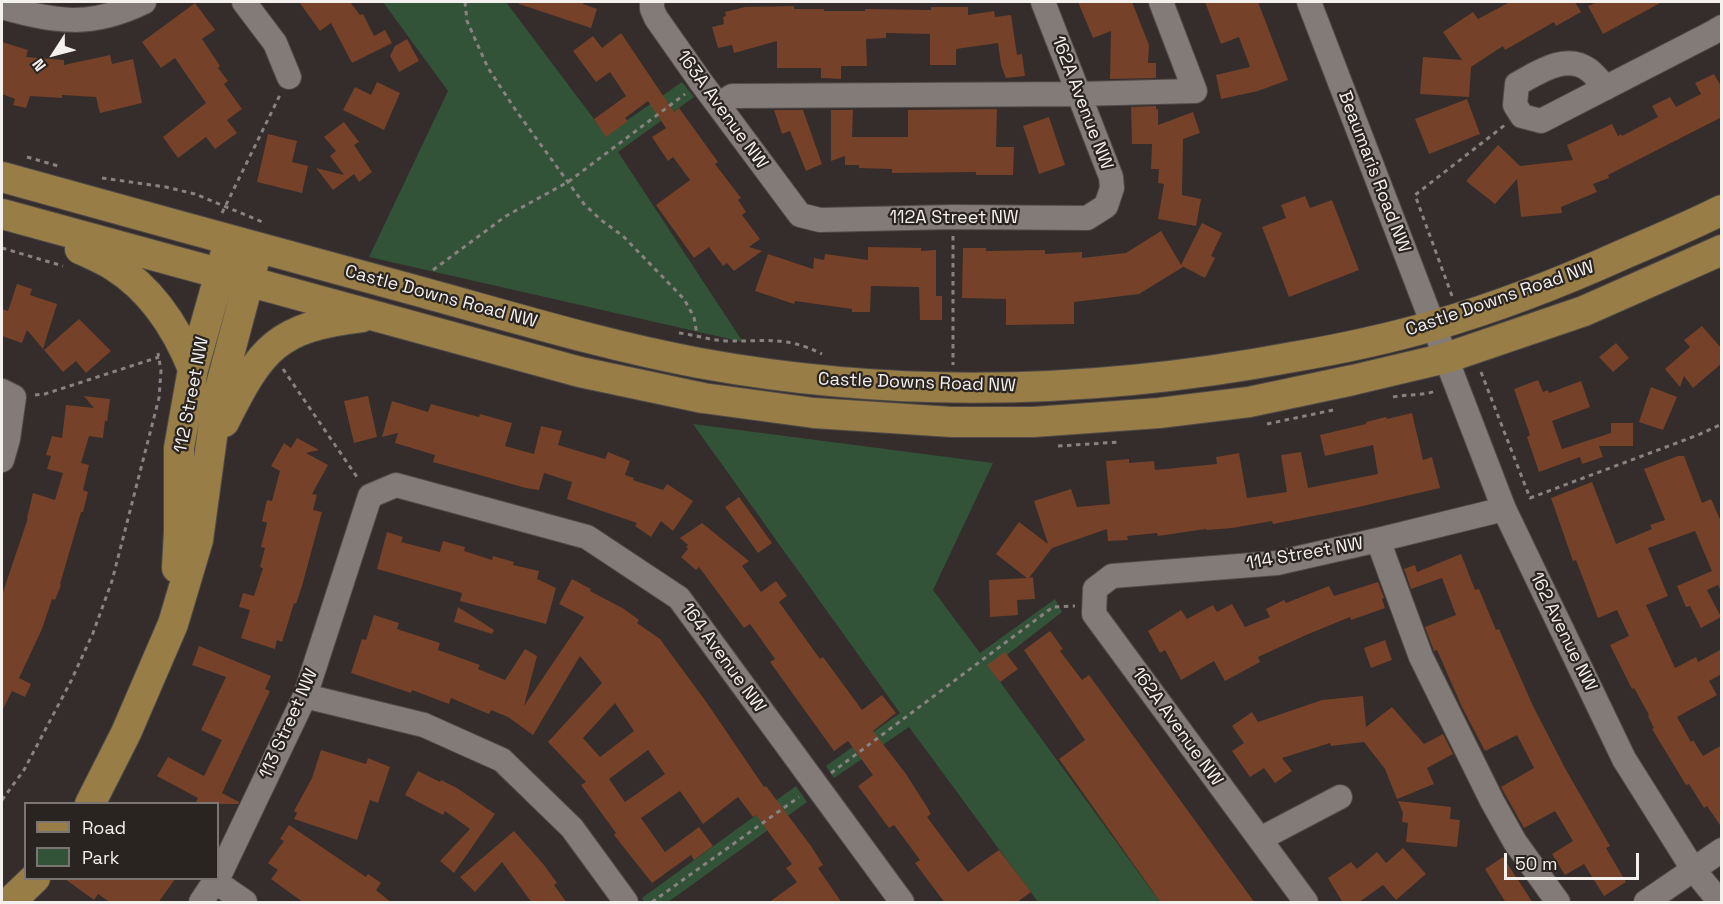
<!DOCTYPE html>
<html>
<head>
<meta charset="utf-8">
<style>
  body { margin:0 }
  #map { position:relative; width:1723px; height:904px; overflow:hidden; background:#342d2b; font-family:"Space Grotesk",sans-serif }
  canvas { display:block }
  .frame { position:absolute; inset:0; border:3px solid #f4f0ee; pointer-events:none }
  .legend { position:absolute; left:24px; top:802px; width:195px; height:78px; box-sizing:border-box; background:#2a2421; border:2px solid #7b7673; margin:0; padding:8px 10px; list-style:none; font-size:18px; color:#f4f0ee }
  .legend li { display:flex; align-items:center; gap:12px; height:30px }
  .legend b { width:30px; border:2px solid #7b7673 }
  .north { position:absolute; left:24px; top:24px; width:60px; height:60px; -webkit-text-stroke:4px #2a2421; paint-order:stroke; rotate:234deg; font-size:16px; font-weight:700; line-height:24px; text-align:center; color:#f4f0ee }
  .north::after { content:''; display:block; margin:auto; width:21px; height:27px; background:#f4f0ee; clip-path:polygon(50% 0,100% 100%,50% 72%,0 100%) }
  .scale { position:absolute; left:1504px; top:853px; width:135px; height:27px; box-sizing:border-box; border:3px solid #f4f0ee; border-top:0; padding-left:8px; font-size:18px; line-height:21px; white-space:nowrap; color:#f4f0ee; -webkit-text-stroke:4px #2a2421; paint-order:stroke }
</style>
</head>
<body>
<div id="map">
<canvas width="1723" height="904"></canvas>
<div class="frame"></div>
<ul class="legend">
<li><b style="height:8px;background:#987e46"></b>Road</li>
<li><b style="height:16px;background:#335338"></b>Park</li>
</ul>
<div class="north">N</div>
<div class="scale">50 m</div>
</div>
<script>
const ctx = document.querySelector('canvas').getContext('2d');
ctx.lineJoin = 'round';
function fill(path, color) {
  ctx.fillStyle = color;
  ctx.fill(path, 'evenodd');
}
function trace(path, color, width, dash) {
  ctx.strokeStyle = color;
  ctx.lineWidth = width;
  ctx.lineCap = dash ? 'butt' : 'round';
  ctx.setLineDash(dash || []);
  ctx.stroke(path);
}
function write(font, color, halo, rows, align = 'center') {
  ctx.font = font + ' "Space Grotesk",sans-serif';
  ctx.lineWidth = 4.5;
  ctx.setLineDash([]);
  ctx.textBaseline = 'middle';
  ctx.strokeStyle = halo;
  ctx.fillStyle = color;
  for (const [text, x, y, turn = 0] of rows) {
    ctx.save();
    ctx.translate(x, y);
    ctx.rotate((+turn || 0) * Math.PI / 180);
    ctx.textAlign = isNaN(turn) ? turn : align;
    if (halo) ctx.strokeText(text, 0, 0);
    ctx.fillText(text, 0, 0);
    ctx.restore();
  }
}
const green = new Path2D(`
  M383,2H506L606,135L682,82L694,97L618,152L743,342L369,257L448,91Z
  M693,424L993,463L933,590L980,653L1055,599L1062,612L990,668L1160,902H1038L909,727L834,778L826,766L900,713Z
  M796,786L807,802L668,902H644L642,898Z`);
const building = new Path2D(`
  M299,2H350L360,15L363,14L374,36L385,30L392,43L352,63L331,23L320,31Z
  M519,2H584L583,4L597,9L591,28L519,4Z
  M1078,2H1132L1149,45L1148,63H1156V78L1110,79L1111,31L1093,38Z
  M1205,2H1258L1288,80L1258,91L1221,99L1216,75L1250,67L1239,37L1221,44Z
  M1510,2H1575L1581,12L1556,26L1554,22L1505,50L1503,46L1471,67L1469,97L1420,94L1423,57L1462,60L1443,32L1473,12L1478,19Z
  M1597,2H1662L1603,34L1588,6Z
  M195,3L215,30L202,39L220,66L218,68L228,81L224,84L242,109L227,120L237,133L215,149L206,137L178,158L163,137L206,103L175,58L161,68L142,42Z
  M794,6V9H824V11H865V9L931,10V7H968V15L994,11L995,17L1011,15L1017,55L1022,54L1025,76L1006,78L1001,65L998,43L956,49V65H930V34L886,33V38L866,39L867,66H841V79L821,78V68H777V41L734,53L732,45L718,48L712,27L724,24L723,17L726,16L725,12L745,7Z
  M621,33L674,112L679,108L718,162L715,164L741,198L738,200L746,212L742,215L760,239L749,247L762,251L734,271L727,263L723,266L709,247L694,258L656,205L690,180L673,157L668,161L652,137L666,128L648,101L625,118L628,121L606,137L594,119L626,96L610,72L596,82L573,51L593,36L602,48Z
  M407,39L419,61L399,72L390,56L395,46Z
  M2,42L28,50L26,57L64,60V65L110,55L112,64L133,59L142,103L100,113L96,97L62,95V98L30,96L26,108L13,105L15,99L2,94Z
  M1714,74L1722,88V117L1608,175L1609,178L1593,184L1597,192L1561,207L1562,213L1521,217L1517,179L1495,204L1466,181L1498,145L1520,166L1573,160L1567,145L1612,124L1618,136L1621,134L1622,136L1658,117L1652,106L1670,97L1676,107L1701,94L1695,83Z
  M377,82L400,93L384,130L343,110L355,87L371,95Z
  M1467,99L1480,134L1429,154L1415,119Z
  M1156,106V109H1158V125L1193,112L1200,133L1183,139L1182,195L1201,199L1196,226L1158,219L1164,184L1158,183L1159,169H1151L1152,144H1132L1131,107Z
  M997,109L996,147H1014L1013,175H976V172L892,173V169L859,168V165H845V156L831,161V110H853L852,137H908V110Z
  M774,110H803L822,164L806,171L790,131L782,134Z
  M1049,117L1065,165L1039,174L1023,126Z
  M344,122L359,142L354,145L372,172L359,182L354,174L333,190L316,168L344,175L330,156L336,151L324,137Z
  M268,134L297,141L292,162L308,166L302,193L257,182Z
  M1305,196L1310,208L1332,200L1359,270L1289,297L1262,227L1286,218L1281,205Z
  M1202,223L1222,233L1211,256L1215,258L1205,278L1182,266L1183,267L1139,294L1074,302V324L1006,325V299L962,298L963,248H986V251L1045,250V254L1082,252V258L1126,253L1161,231L1181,265Z
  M868,247L921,248V251L936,250V296H942V320H920L919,287L871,286L870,312H852V309L795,301L794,304L755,291L768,254L813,269L814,258L824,260L825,254L868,260Z
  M17,284L32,289L30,295L57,304L43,349L27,330L22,343L2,336V309L8,311Z
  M79,319L111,351L86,373L76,361L63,372L44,350Z
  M1702,326L1722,349V363L1693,388L1684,376L1680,387L1665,369L1690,347L1684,340Z
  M1616,343L1629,358L1613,372L1599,357Z
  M1538,380L1543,392L1548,390L1549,393L1581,381L1590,407L1552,421L1562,449L1611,433V423H1633V446H1599L1603,457L1582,464L1580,457L1539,472L1527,437L1530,435L1514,389Z
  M1651,387L1677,397L1663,430L1639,422Z
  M84,396L110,399L107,422L105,420L103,438L89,436L81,463L89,465L83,490L88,492L83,512H81L60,584L61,585L55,600L52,599L42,629L19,678L31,684L25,697L12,691L2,711V595L28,518H27L33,493L55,500L63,473L47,469L51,456L46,455L52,436L62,438L66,405L94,408Z
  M368,396L377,437L354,443L344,401Z
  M392,401L428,412L431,404L479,417L480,414L512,423L505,446L534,454L541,426L562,431L558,445L605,459L608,452L630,461L625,475L634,478L633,480L663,490L667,484L693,501L673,531L661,521L651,537L635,526L637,523L567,499L572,482L544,473L539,490L526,488L433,462L435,455L395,443L398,433L382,437Z
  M1412,413L1423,460L1432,457L1440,488L1354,508L1273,524L1272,521L1232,528L1207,530L1206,529L1158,536L1157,533L1127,536L1128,540L1108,541L1107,529L1052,548L1029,578L1033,577L1035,599L1017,600L1018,615L990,617L989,580L1027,578L996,554L1019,522L1048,544L1034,501L1071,489L1077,507L1110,504L1106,461L1129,459V463L1154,461L1155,470L1217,464L1216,457L1239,453L1247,498L1287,492L1281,455L1301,452L1308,488L1378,474L1373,445L1325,456L1320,435L1366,424V422L1386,417L1387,419Z
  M297,438L319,450L306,453L328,465L312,494L317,495L313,510L322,512L302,586L296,604L294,603L282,642L277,640L275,649L241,638L250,610L239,607L243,593L254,596L263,568L260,567L265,548L261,547L267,523L262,521L267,500L272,501L280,471L271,466L284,443L291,448Z
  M1678,456H1684L1702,503L1711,499L1722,524V593L1718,585L1707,590L1721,617L1701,628L1690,606L1686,607L1677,586L1712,571L1695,531L1648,548L1668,596L1646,605L1675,668L1696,657L1698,662L1722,649V674L1709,681L1717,695L1677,717L1691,742L1693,740L1703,756L1722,745V828L1707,806L1704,808L1689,784L1686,785L1652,729L1654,728L1648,716L1649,715L1634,688L1632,689L1610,645L1629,636L1617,610L1598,618L1576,560L1573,561L1551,498L1592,482L1616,544L1652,529L1650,525L1665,520L1644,469Z
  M739,497L772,543L758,553L725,507Z
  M702,523L749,561L742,566L761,592L776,581L787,596L779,602L820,659L823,657L862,710L882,695L896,713L873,731L906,774L927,807L931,814L927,817L968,872L999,850L1031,892L1016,903H945L915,863L920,860L894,825L889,828L858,786L873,775L848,741L834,751L770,662L775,659L750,624L744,628L699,567L696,570L681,557L688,549L686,547L688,545L680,538Z
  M387,532L403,537L401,542L440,552L443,541L465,547L464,551L492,560L493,556L514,562L513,565L539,571L537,579L556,588L546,624L460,601L462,593L377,569Z
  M1461,554L1475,590L1479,589L1496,630L1499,629L1533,706L1566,770L1610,846L1606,848L1626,882L1604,896L1584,864L1565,875L1552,854L1573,841L1555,811L1524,828L1501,787L1534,768L1517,735L1485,751L1462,707L1437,650L1434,651L1425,627L1456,615L1442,578L1411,589L1404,569L1415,565L1417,572Z
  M572,579L591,589L590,591L624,609L639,620L637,623L660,639L707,703L764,787L766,786L811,846L823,865L818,868L842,903H768L797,882L786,868L792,864L756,815L753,817L738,797L703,824L680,791L641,818L665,852L699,827L713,846L694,860L691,855L652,883L614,835L616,833L581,785L586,782L548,742L602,683L580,656L533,735L508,717L491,710L489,714L451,698L449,704L412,690L411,693L351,673L362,639L366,640L374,615L399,623L397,629L440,643L438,650L480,665L478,669L505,680L525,649L537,656L524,706L584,617L559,604ZM615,703L634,731L600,757L583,738ZM648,750L665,774L625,802L609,779Z
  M1378,582L1384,598L1382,599L1385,608L1351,620L1350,617L1306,635L1258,657L1260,662L1225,681L1214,661L1181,680L1165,650L1160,653L1148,631L1181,610L1187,619L1213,605L1217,612L1232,604L1245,627L1270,617L1266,609L1284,600L1286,603L1329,586L1334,596Z
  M458,607L494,630L492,634L454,622Z
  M1050,631L1063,649L1060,651L1082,680L1089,675L1255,903H1161L1059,759L1085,740L1024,650Z
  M1385,640L1392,660L1371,668L1364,648Z
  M199,646L271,676L265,689L270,691L222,793L239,802L238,804H195L198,798L157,776L168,757L204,776L222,740L201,730L226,677L192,665Z
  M1005,652L1018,669L1000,682L987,665Z
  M1363,696L1366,727L1392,707L1424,744L1443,734L1453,754L1427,768L1434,784L1397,799L1385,769L1364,742L1331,746L1330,743L1282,758L1292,771L1275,783L1264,768L1250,777L1232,751L1244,743L1232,726L1252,712L1258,722L1322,700Z
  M321,750L366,764L368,758L390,767L378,803L370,800L357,840L294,819L297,813L294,811L312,778Z
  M418,771L440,782L441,780L457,788L495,814L454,873L440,861L470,829L445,811L443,815L405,795Z
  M1398,801L1451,807L1450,819L1460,820L1457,847L1406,842L1408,823L1402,822L1403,813Z
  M289,825L366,877L368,874L381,883L376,890L392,903H304L271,879L278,870L268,863L284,841L280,839Z
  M514,831L544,865L557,883L554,885L567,903H532L502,862L475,892L460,877Z
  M1403,848L1426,874L1396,900L1383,885L1358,903H1343L1328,878L1351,862L1357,869L1377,852L1386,863Z
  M1503,857L1533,903H1506L1485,869Z
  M65,879H175L158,903H111L98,894L94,900Z`);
const path = new Path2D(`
  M465,2L467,21L488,68L517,112L584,204L601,220L623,236L684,299L694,317L697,335
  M27,157L58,166
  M102,178L166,187L195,194L265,223
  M222,213L280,95
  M953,236V365
  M2,248L63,266
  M433,270L506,216L568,182L685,94
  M1452,296L1415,195L1505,125
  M679,333C695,335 710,340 726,341C766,342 784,335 822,354
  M283,369L359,480
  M1481,372L1530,498L1698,435L1722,424
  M35,395L45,394L159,357
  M1393,397C1407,394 1422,396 1436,391
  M1267,424L1333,410
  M1058,446L1120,442
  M831,773L1053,607L1075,606
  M2,800L24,770L71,681L93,633L112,581L159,398L161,371L158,353
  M652,902L799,797`);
const minor = new Path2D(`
  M244,2L275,43L289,77
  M652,2V9L656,18L701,82L800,215L820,220L953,217L1087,218L1106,206L1112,188L1111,177L1043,2
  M1309,2L1504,509L1624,759L1693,869L1720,902
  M2,7C56,22 91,28 144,2
  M1606,88C1601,82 1595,75 1589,70C1566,53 1539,72 1517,84L1515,105L1522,116L1541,121L1712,33L1722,27
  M718,105L732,96L1079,94L1195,91L1161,2
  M2,391L14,397L8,439L2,460
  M1378,540L1421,657L1492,801L1515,842L1558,902
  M305,696L424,725L502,760L572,828L626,902
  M1260,839L1340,797
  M218,878L305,696L370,496L396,485L587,537L679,598L902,902
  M216,882L245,902
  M201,902L217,878
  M1306,902L1094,614L1095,589L1112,576L1277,563L1378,540L1504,509
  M1646,902L1722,850`);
const major = new Path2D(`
  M2,177C139,215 277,253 414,290C509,316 603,345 699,363C896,399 1097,394 1293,357C1340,349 1387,339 1432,326C1498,307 1562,282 1624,254C1657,240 1690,226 1722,210
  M2,214L580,372L703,398L814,413L952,422H1033L1159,413L1249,402L1353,380L1446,358L1584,311L1722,250
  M80,249C91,254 103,259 114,266C152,290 177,329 193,369
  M224,422C261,348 277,327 362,317
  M177,568L179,531V448L193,369L226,252
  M90,804L126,733L173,624L198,540L217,400L254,261
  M10,902L35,878`);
const streetNames = [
  ["162A Avenue NW",1082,103,69],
  ["163A Avenue NW",722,110,54],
  ["Beaumaris Road NW",1374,172,69],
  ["112A Street NW",954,218],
  ["Castle Downs Road NW",441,297,15],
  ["Castle Downs Road NW",1500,299,-19],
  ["Castle Downs Road NW",917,383,2],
  ["112 Street NW",192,395,-79],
  ["114 Street NW",1305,554,-10],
  ["162 Avenue NW",1563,632,64],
  ["164 Avenue NW",723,658,54],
  ["113 Street NW",289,724,-66],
  ["162A Avenue NW",1177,727,54]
];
fill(green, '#335338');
fill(building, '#754128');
trace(minor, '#4f4a48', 26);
trace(major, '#4f4a48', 32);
trace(path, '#888280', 3, [4.5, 4.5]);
trace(minor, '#827b78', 24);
trace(major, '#987e46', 30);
write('18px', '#f4f0ee', '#2a2421', streetNames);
</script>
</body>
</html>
